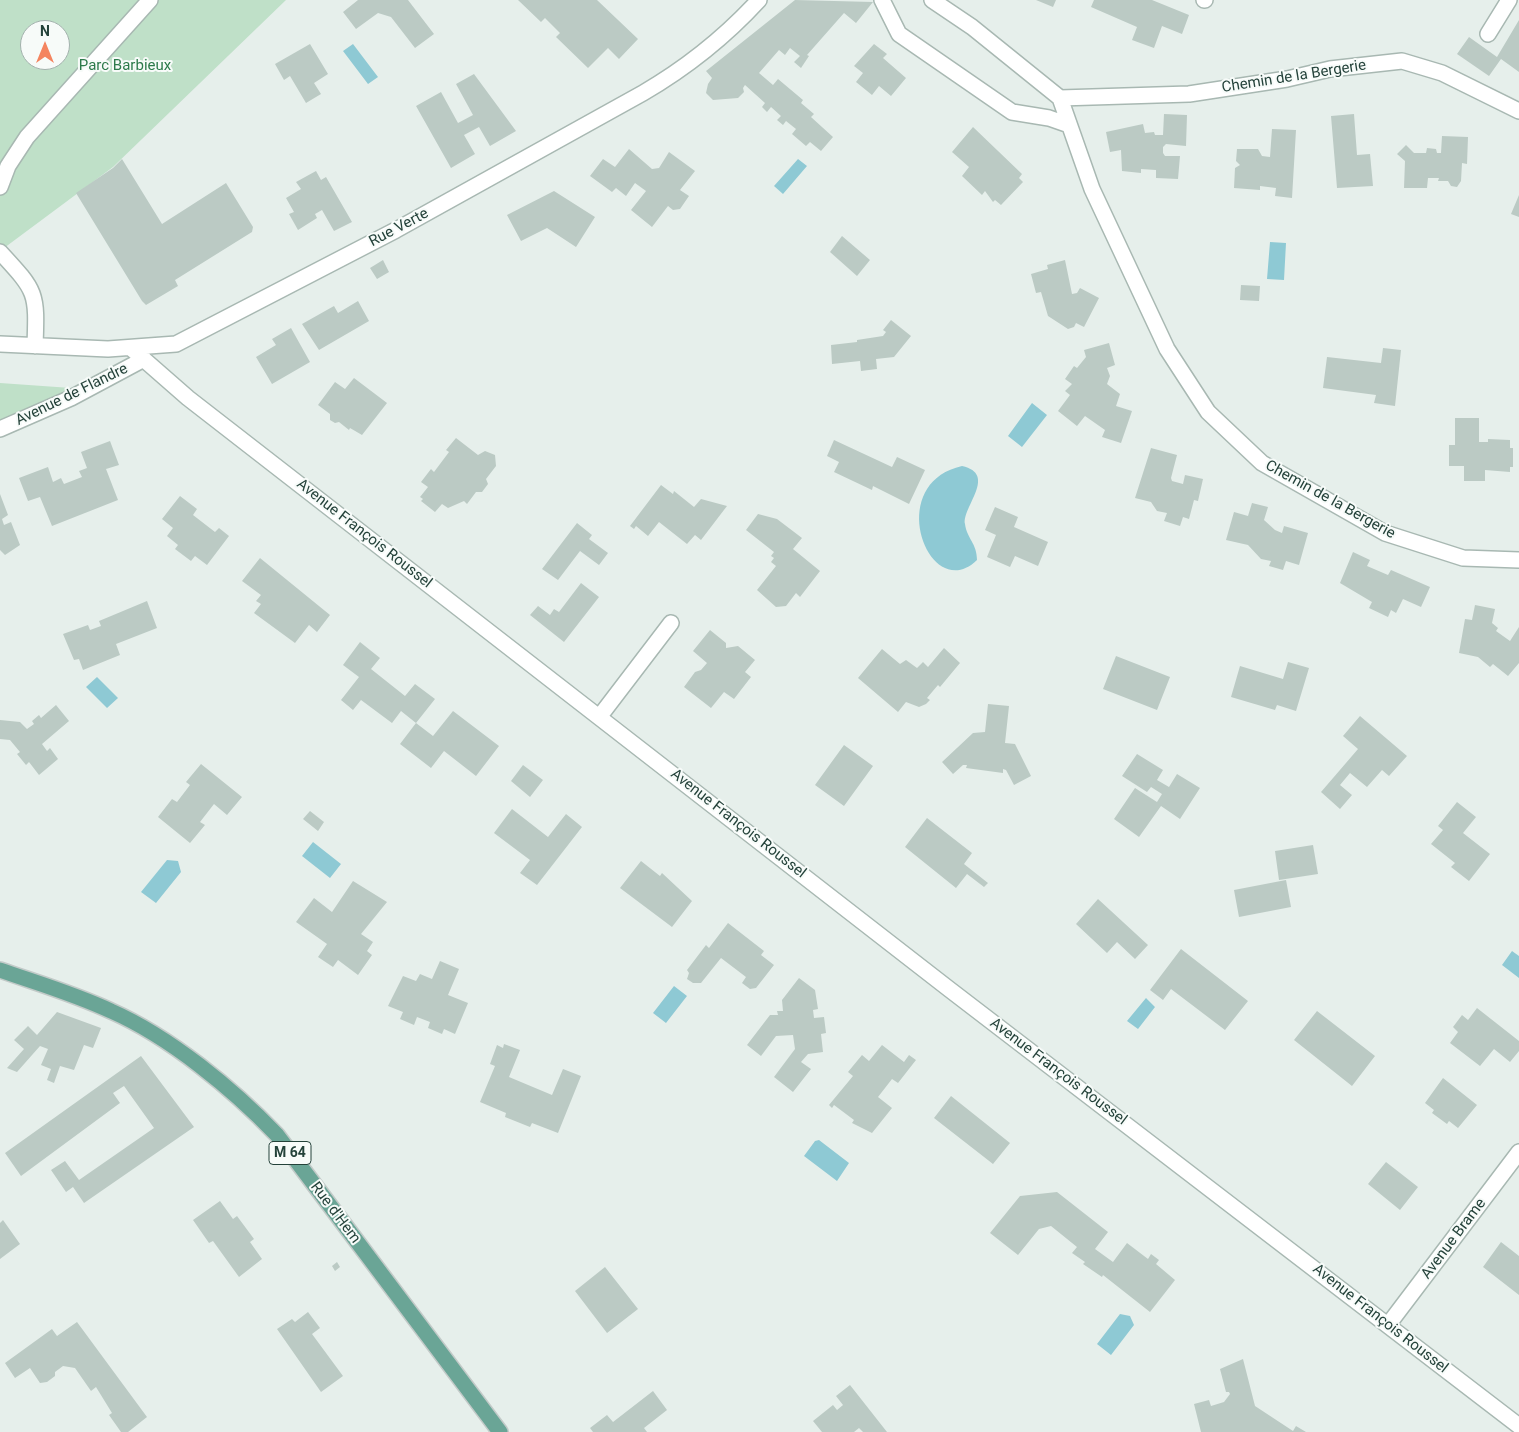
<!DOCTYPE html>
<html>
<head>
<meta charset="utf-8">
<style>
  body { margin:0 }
  #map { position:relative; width:1519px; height:1432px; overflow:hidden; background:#e6efeb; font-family:Roboto,sans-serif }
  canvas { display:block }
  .north { position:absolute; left:20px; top:20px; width:50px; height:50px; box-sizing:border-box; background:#f7fbf9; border:1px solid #a3b1ad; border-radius:50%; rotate:0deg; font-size:14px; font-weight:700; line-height:20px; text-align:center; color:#24423a }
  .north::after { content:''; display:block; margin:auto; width:18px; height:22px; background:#f4845f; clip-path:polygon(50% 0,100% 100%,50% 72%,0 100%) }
</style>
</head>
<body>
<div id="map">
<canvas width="1519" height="1432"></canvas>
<div class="north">N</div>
</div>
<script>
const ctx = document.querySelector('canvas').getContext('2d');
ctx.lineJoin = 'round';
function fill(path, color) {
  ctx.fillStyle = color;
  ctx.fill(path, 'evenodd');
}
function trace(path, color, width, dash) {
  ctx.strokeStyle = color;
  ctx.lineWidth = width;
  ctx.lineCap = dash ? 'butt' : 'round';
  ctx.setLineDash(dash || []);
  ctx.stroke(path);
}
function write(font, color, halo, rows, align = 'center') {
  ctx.font = font + ' Roboto,sans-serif';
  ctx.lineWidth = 4;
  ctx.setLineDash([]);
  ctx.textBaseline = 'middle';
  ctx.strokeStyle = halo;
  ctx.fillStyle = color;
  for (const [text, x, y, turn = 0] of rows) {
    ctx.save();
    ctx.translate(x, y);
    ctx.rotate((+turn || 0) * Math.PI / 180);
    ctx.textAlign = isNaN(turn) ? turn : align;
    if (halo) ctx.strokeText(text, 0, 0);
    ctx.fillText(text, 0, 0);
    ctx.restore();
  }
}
const green = new Path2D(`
  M0,0H286L113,167L0,251ZM30,30H60V60H30Z
  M0,383L71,388L66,395L0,421Z`);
const water = new Path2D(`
  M353,44L378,77L368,84L343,51Z
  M798,159L807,166L783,194L774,186Z
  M1270,242L1286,243L1284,280L1267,279Z
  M1032,403L1047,415L1022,447L1008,436Z
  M962,466C998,474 962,507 965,524C967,539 977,543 977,560C930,606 882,484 962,466Z
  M97,677L118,698L107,708L86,687Z
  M313,842L341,864L330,878L302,856Z
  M167,860L178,861L181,872L156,903L141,892Z
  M1512,951L1519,956V978L1502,965Z
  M674,986L687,996L666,1023L653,1013Z
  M1146,998L1155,1007L1138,1029L1127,1021Z
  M819,1140L849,1163L837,1181L804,1156L815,1141Z
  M1120,1314L1130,1316L1134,1325L1111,1355L1097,1344Z`);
const building = new Path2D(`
  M358,0H408L434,34L415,48L391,17L378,13L356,29L343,12Z
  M518,0H597L638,39L619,59L608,48L588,68L556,37L560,33L545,18L541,22Z
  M795,0L873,2L856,23L844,13L807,55L809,56L801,68L794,62L800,56L790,48L785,55L779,50L759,73L773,85L778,79L803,100L801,103L814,114L811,117L833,137L821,151L810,142L806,146L792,134L796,129L786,121L783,125L777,120L781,116L771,107L767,112L762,107L765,103L745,85L743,88L744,92L738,98L713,100L706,93L708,84L712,78L706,71Z
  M1036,0H1056L1053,7Z
  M1094,0H1152L1189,15L1182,34L1162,26L1154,48L1132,40L1137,27L1091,7Z
  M1519,20V72L1501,59L1489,76L1457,54L1469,37L1497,57Z
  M310,44L328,74L314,83L321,94L306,103L290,76L284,80L275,64Z
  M874,44L887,54L883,58L906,78L891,96L879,86L872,95L856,82L863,73L854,66Z
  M474,74L516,131L490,146L479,127L464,135L475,154L451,168L416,106L441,92L458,123L473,115L456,84Z
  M1164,114L1187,115L1186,146L1166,144L1163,147V153L1165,156H1180L1178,179L1156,178V170L1141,169V173L1122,171L1121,150L1110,152L1106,132L1143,124L1145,133L1154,132L1155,135H1163Z
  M1354,114L1357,155L1370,154L1373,186L1337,188L1331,116Z
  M973,127L1022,174L1019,178L1023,182L1001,205L995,200L993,202L985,191L982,195L962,176L969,167L952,152Z
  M1272,129L1296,130L1292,198L1275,196L1276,188L1260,186V190L1234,188L1235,168L1240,165L1236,161L1237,149H1258L1262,156L1270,157Z
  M1442,136L1468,137L1467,164L1462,163L1461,181L1457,187L1451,186L1448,181H1438L1439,178H1428L1427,188H1404L1405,161L1397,154L1406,145L1414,153H1426L1427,148L1436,149L1437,153H1441Z
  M629,149L652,169L659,168L669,152L695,171L680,190L689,196L680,209L673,210L668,206L652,227L631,210L646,191L635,183L626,196L616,188L612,192L590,176L603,159L615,167Z
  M122,159L162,224L226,183L253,227L252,232L175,280L178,286L146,305L142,301L76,193L113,168Z
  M316,171L321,180L326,177L352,222L334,231L322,210L315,214L317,218L298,230L289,214L294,212L286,198L301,189L296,182Z
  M554,191L595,217L576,247L547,228L521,241L507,215Z
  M1519,195V217L1511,214Z
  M842,236L870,260L857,276L830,252Z
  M383,260L389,272L377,279L370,268Z
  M1065,260L1072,294L1077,293L1080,288L1099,298L1084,327L1076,323L1074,327L1068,329L1048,316L1041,292L1036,293L1031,274L1048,269L1047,265Z
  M1241,285L1260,286L1259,301L1240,300Z
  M358,301L369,321L319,350L302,324L334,306L338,313Z
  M891,320L911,336L894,357L876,359L877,369L861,371L860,361L832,364L831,345L857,342V340L883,336L886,332L883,330Z
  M291,328L310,362L272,384L256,357L276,345L272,339Z
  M1109,343L1115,365L1107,368L1110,376L1107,384L1120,394L1116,406L1132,411L1121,443L1102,437L1105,430L1085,416L1077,426L1058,411L1070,395L1065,391L1072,384L1065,379L1074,366L1077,368L1086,357L1084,350Z
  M1383,348L1401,350L1395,406L1374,403L1376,395L1323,388L1327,357L1381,363Z
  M354,378L387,403L362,435L350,428L349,430L339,422L335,423L330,420V414L318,405L335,382L345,389Z
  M1455,418H1479V442H1488V439L1510,440V448H1513V467H1510V472L1485,470V481H1464V466H1449V445H1455Z
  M456,438L478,455L485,451L495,455L496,466L486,479L488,484L482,492H476L467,504L464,501L448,508L442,504L435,512L421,501L423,499L420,497L428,487L421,482L431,469L434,472L449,452L446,450Z
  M834,440L892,467L897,457L925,470L909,504L873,486L872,490L834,472L839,462L827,456Z
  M110,441L119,465L106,469L118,500L52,526L40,497L28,501L19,478L48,467L53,482L61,478L64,484L82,477L79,471L87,468L81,452Z
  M1151,448L1177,455L1171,478L1172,481L1183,484L1185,475L1203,479L1198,501L1194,500L1189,519L1183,517L1180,526L1164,521L1167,513L1157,511L1151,502L1135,498Z
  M661,485L673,494L674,491L694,507L701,499L727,506L701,540L695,535L687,544L659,522L648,536L636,526L634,529L630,526Z
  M0,494L8,515L2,519L4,525L11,522L20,545L5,555L0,550Z
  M180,496L197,509L193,515L215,532L219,528L229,536L207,565L195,556L191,561L175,549L178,545L167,536L173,528L162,519Z
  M1252,503L1268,507L1264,520L1275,530L1282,533L1284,526L1308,533L1299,565L1286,561L1283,570L1269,566L1271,561L1261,559L1248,545L1226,540L1234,512L1248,516Z
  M995,507L1018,517L1014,527L1048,542L1038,566L1015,556L1010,567L987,557L996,535L985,530Z
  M758,514L777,519L802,538L793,549L820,571L800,597L796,593L786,606L776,607L757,590L776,566L771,562L774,558L771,556L774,552L746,530Z
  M577,523L592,535L589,539L608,553L599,565L580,551L558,580L542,569Z
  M1353,552L1370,560L1367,566L1388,575L1391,570L1430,587L1421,607L1403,599L1396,613L1391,610L1388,617L1369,608L1372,602L1340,583Z
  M260,558L330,615L317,632L309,625L295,643L254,613L261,604L256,601L261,595L242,581Z
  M581,583L599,597L564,642L530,615L538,606L550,615L554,609L559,612Z
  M147,601L157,628L116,644L120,655L83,670L79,659L74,660L63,634L88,625L90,630L101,626L99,621Z
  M1475,605L1495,609L1492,623L1498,628L1496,631L1510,641L1519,627V663L1508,676L1493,664L1490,667L1478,657L1459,653L1465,619L1472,620Z
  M710,630L726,643V648L738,646L755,660L745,672L751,677L734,699L724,692L711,708L684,687L695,672L701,670L707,663L693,651Z
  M360,642L380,658L371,669L405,696L415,684L435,699L416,723L401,711L392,723L361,700L353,710L341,700L359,677L343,665Z
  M944,648L960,663L940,687L938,685L927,698L930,700L926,704L919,707L906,702L898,712L858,678L882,649L900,664L906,660L917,668L923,662L928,667Z
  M1116,656L1170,677L1157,710L1103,689Z
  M1288,662L1309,668L1296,711L1277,705L1275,710L1231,697L1240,666L1283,679Z
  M988,704L1009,706L1005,743L1015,744L1031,776L1014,785L1006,770L1003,769V773L966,768L967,765H963L953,774L942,762L973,733L985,732Z
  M56,705L69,721L42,744L47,751L50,748L58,759L39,775L29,762L26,765L17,754L20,752L10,740L0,739V720L20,722L27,729L34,724L32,721L39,715L41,718Z
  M453,711L499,746L476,776L444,751L431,768L400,744L416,723L433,736Z
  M1360,716L1407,756L1389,776L1382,770L1367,787L1350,773L1340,785L1352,795L1340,809L1321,792L1358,749L1343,736Z
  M844,745L873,766L844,806L815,785Z
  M1137,754L1163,770L1157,780L1169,787L1177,774L1200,788L1180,819L1161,806L1139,837L1114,819L1135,788L1157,802L1162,794L1151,787L1147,792L1122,776Z
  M201,764L242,797L227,815L214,804L200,822L205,825L190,843L158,817L172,799L177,802L190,785L186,782Z
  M523,765L543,780L530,797L511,781Z
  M1457,802L1476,817L1463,833L1490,854L1469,881L1451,867L1455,863L1431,844L1443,830L1438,826Z
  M512,809L548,837L566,814L582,827L537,885L520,873L530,860L494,833Z
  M310,811L324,822L318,831L303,819Z
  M927,818L972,853L964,864L988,883L984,887L967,874L956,888L905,847Z
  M1313,845L1318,874L1279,880L1275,851Z
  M641,861L660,876L662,873L692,901L672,927L620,888Z
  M1286,880L1291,907L1239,917L1234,890Z
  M353,881L387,902L361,934L373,942L367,951L372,955L358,975L338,960L333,967L318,957L327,944L296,922L314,898L332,912Z
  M1098,899L1148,945L1135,959L1117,942L1107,953L1076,924Z
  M728,923L764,951L761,955L774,965L756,988L750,989L742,983L746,977L721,958L701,983H693L687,979L689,973L687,970L706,945L709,948Z
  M1181,949L1248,1001L1225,1030L1171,989L1163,1000L1150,990Z
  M440,961L459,969L448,995L468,1003L455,1034L444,1029L442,1034L428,1028L430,1022L417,1017L414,1025L400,1019L403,1012L388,1006L403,976L416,981L420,974L432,979Z
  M799,978L815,990L818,1009L813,1010L814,1018L824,1017L826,1033L821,1034L823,1052L808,1054L801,1062L811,1069L793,1092L774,1077L795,1049L793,1035L776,1036L761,1056L747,1045L770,1015H778L777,1011H783L782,1000Z
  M1477,1008L1519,1041V1051L1510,1062L1494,1049L1480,1066L1450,1043L1458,1032L1453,1027L1462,1015L1468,1020Z
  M1317,1011L1375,1056L1352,1086L1294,1040Z
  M57,1012L101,1028L93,1048L84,1045L74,1070L60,1066L54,1083L47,1080L51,1069L41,1065L48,1049L40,1046L17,1072L7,1068L24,1049L14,1040L28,1026L37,1035Z
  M504,1044L520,1050L509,1077L552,1095L563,1069L581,1076L558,1133L532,1123L530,1127L505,1117L506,1113L480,1102L495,1066L490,1064L497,1045L503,1048Z
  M882,1045L904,1062L909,1055L916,1060L898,1083L892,1079L878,1097L892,1108L872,1133L852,1123L854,1120L834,1105L832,1108L829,1105L853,1076L848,1072L862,1055L869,1061Z
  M141,1056L194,1127L84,1203L73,1187L66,1192L51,1170L65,1161L79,1180L154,1128L124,1086L113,1093L120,1103L21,1176L5,1153Z
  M1443,1078L1477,1105L1458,1128L1449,1121L1447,1124L1432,1113L1434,1110L1425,1103Z
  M951,1096L1010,1143L993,1164L934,1118Z
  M1386,1162L1418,1187L1400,1210L1368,1184Z
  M1057,1192L1108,1232L1095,1249L1113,1262L1127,1243L1148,1259L1151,1254L1159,1260L1156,1264L1175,1280L1150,1312L1103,1275L1102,1277L1083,1264L1085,1262L1072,1253L1077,1247L1051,1226L1039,1229L1018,1255L990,1233L1020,1196Z
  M220,1201L233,1219L237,1216L254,1239L250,1242L262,1259L239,1277L213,1241L209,1243L193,1220Z
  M3,1220L20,1244L0,1259V1223Z
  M1501,1242L1519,1256V1295L1483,1267Z
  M337,1262L340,1267L335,1271L332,1266Z
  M605,1267L638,1309L607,1333L575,1291Z
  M308,1312L320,1328L312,1334L343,1376L321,1392L277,1329L292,1319L295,1322Z
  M77,1322L147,1417L128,1432H121L109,1415L112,1413L96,1387L91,1391L75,1368L63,1366L55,1372V1376L47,1382L40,1383L30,1368L15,1378L5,1363L52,1329L57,1336Z
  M1243,1359L1255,1406L1293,1431L1296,1426L1306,1432H1201L1194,1404L1209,1400L1211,1406L1224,1402L1230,1394L1229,1392H1226L1220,1369Z
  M850,1385L887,1432H863L859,1428L854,1432H822L813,1421L833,1405L837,1410L843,1405L836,1396Z
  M653,1391L667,1410L644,1428L647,1432H593L590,1428L607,1415L613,1422Z`);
const minor = new Path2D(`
  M882,0L899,34L1012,112L1049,118L1069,125
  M932,0L972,27L1060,98L1092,189L1167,349L1208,412L1262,463L1385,533L1463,558L1519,560
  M1204,0H1205
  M1488,34L1509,0
  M1060,98L1189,94L1287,79L1330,69L1402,61L1442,73L1519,111
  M0,187L8,166L27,137L150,0
  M0,252C37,292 37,292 35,346
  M0,344L108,349L176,344L396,230L643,93C686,68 725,37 759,0
  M132,349L188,398L949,989L1519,1426
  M0,429L71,398L144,359
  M600,716L671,623
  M1388,1325L1519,1152`);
const major = new Path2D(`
  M0,970C37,983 75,994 111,1011C170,1037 233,1089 277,1135L500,1432`);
const shields = [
  [290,1153,42]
];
const shieldNames = [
  ["M 64",290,1153]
];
const parkNames = [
  ["Parc Barbieux",125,66]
];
const streetNames = [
  ["Chemin de la Bergerie",1294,77,-9],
  ["Rue Verte",399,228,-28],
  ["Avenue de Flandre",72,395,-26],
  ["Chemin de la Bergerie",1330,500,29],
  ["Avenue François Roussel",364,534,38],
  ["Avenue François Roussel",738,824,38],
  ["Avenue François Roussel",1058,1072,37],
  ["Rue d'Hem",335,1213,53],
  ["Avenue Brame",1454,1239,-53],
  ["Avenue François Roussel",1380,1319,38]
];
fill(green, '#bfe0c8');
fill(water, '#8ec9d4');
fill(building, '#bbcac4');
trace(minor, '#a8b8b2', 18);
trace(major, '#c2cac8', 18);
trace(minor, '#fff', 15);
trace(major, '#6aa596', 15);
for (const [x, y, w] of shields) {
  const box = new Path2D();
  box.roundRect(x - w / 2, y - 11.5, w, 23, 4);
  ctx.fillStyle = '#f7fbf9';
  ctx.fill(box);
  trace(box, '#24423a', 1);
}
write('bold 14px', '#24423a', null, shieldNames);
write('15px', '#2d7a4b', '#f7fbf9', parkNames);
write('15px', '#24423a', '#f7fbf9', streetNames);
</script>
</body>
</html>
